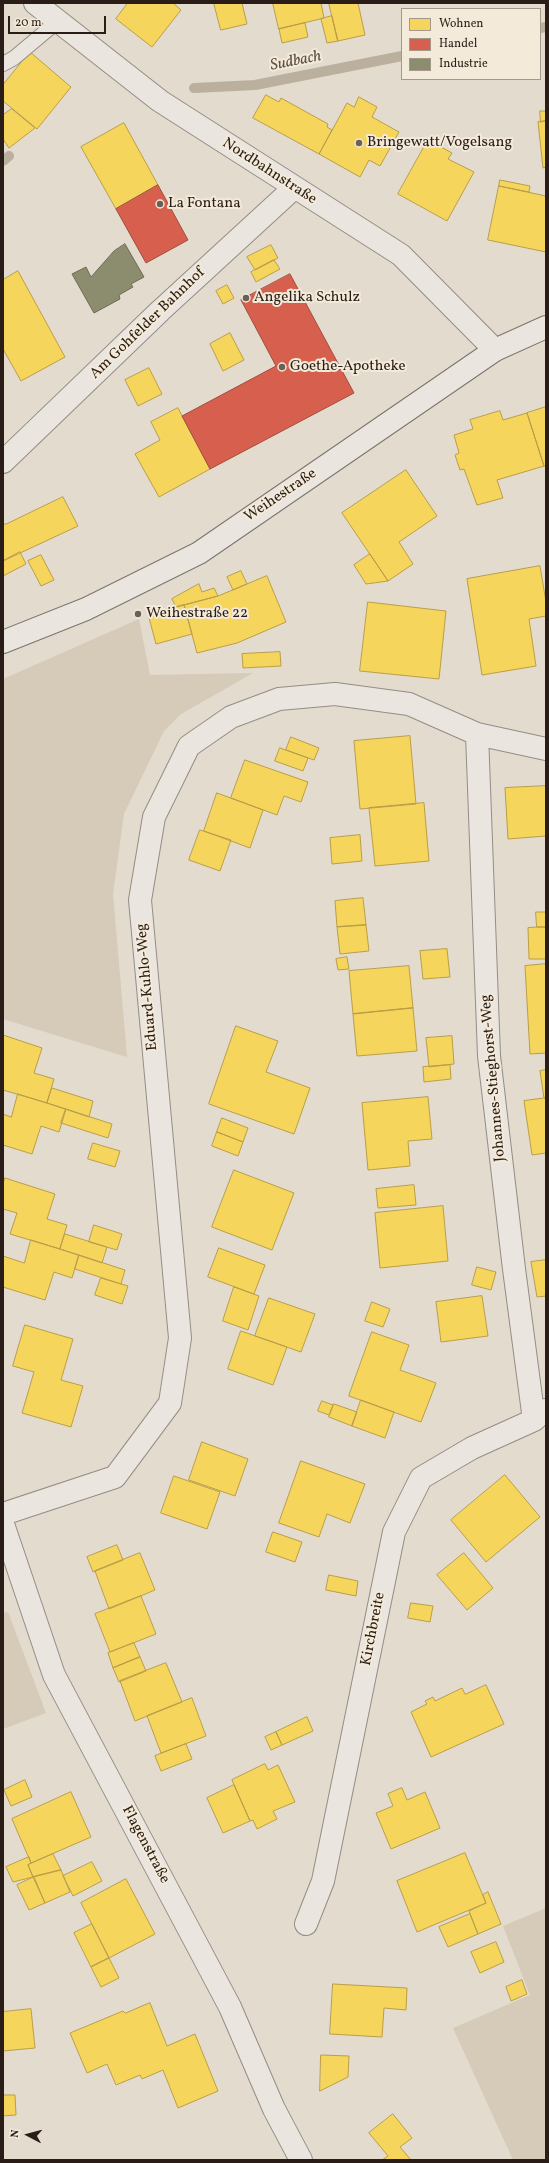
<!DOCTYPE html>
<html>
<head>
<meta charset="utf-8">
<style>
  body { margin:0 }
  #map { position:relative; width:549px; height:2163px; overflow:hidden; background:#e3dbce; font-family:Vollkorn,serif }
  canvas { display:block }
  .frame { position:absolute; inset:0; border:4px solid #2a1d17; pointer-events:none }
  .legend { position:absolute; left:401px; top:8px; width:140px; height:72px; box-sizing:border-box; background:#f3ead9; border:1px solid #a3988b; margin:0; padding:5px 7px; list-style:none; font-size:12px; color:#2a1d17 }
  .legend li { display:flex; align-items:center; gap:8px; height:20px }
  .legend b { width:20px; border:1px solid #a3988b }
  .north { position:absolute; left:8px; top:2115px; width:40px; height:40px; -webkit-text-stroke:3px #f3ead9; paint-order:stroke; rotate:276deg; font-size:11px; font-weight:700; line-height:16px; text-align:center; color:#2a1d17 }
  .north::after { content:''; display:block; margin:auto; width:14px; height:18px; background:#2a1d17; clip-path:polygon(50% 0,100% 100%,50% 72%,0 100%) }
  .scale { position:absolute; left:8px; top:16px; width:98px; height:18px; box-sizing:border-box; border:2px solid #2a1d17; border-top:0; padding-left:5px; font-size:12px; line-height:14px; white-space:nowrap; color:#2a1d17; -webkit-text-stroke:3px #f3ead9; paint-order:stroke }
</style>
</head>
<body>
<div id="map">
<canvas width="549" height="2163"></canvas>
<div class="frame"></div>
<ul class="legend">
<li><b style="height:11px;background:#f6d55c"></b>Wohnen</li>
<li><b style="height:11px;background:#d6604d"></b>Handel</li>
<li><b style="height:11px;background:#8c8c6e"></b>Industrie</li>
</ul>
<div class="north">N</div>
<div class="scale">20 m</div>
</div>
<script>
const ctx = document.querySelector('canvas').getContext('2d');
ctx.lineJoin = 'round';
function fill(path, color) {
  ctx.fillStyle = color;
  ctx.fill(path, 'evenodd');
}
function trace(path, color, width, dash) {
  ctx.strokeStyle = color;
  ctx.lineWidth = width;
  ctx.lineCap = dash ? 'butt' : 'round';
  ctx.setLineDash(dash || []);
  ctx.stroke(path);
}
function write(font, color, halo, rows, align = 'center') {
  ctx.font = font + ' Vollkorn,serif';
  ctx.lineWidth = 4;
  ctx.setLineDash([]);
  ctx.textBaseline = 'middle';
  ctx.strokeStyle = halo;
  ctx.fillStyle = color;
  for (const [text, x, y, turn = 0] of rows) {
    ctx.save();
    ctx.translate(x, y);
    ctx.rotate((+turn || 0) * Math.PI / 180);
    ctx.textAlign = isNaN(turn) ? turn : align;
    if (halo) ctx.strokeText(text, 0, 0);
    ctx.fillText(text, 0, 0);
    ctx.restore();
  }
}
const green = new Path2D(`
  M139,619L150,675L253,673L181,714L164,731L124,814L113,894L127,1057L3,1019V679Z
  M8,1612L46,1713L3,1729V1613Z
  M546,1908V2160H513L453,2028L530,1995L503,1926Z`);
const homes = new Path2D(`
  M128,3H173L181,10L152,47L116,19Z
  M214,3H242L247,24L221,30Z
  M273,3H321L324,18L279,29Z
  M329,3H358L365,35L338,41Z
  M332,16L338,41L327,43L321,19Z
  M305,23L308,37L282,43L279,29Z
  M30,52L71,87L37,129L3,101V85Z
  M266,95L279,102L281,98L328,124L327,127L332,130L319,154L253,118Z
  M359,97L377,107L372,117L399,132L380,166L369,160L360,177L319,154L347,103L354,107Z
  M12,109L35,128L9,148L3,139V115Z
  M540,111H546V121L541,122Z
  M546,121V167L543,168L538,122Z
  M124,123L158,185L116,209L81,147Z
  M428,140L452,153L448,159L474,172L447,221L398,194Z
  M500,180L530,186L529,192L499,186Z
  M499,186L546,196V252L488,240Z
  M271,245L278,258L255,270L247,257Z
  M274,260L280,269L256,282L251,272Z
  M18,271L65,357L21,381L3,349V280Z
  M227,285L234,298L223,304L216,291Z
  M230,333L244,360L223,371L210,344Z
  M149,368L162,394L138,406L125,380Z
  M546,407V466H544L527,413Z
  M178,408L210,469L159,497L135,454L160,440L151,422Z
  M500,411L503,420L527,413L544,466L497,480L503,498L477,505L464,469L460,470L455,455L459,453L454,435L473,429L470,420Z
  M406,470L437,516L399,542L413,564L388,581L342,513Z
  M63,497L78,526L3,561V524H6Z
  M20,552L26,564L3,576V561Z
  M370,554L388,581L366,584L354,565Z
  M41,555L54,580L41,586L28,561Z
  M540,566L546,602V616L529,619L536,666L482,675L467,579Z
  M241,571L247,584L233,590L227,577Z
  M267,576L286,622L237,643L197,653L184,605L218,596Z
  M199,584L202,592L214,588L218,596L176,607L172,599Z
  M368,602L446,611L439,679L360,671Z
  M184,605L192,634L156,644L148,614Z
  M280,652L281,666L243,668L242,654Z
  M410,736L416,804L360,809L354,741Z
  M291,737L319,748L314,760L286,750Z
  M280,748L308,758L303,771L275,761Z
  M245,760L308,782L301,802L284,796L277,815L231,798Z
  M546,786V836L508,839L505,788Z
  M217,793L263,810L250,848L204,831Z
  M424,803L429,861L375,866L369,808Z
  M200,830L231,840L220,871L189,860Z
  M360,835L362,861L332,864L330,838Z
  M363,898L366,925L337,927L335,901Z
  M536,912H546V927H537Z
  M366,925L369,951L340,954L337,927Z
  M537,927H546V959H529L528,928Z
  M447,949L450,977L423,979L420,951Z
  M347,957L349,969L338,970L336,959Z
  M546,964V1053L530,1054L525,966Z
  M409,966L413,1008L353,1014L349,971Z
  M413,1008L417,1051L357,1056L353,1014Z
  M236,1026L278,1041L266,1072L310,1088L294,1134L209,1104Z
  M3,1035L42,1048L34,1073L54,1079L47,1103L3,1090Z
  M452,1036L454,1064L429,1067L426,1038Z
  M450,1065L451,1079L424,1082L423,1067Z
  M546,1070V1098H544L540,1071Z
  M52,1088L93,1101L89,1117L47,1103Z
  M18,1094L66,1109L59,1132L41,1126L32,1154L3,1145V1114L11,1117Z
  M428,1097L432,1139L408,1141L410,1166L368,1170L362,1103Z
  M544,1098H546V1153L532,1155L524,1101Z
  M66,1109L112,1124L108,1138L61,1123Z
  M222,1118L248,1128L243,1142L217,1132Z
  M217,1132L243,1142L238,1156L212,1146Z
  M93,1143L120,1151L115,1167L88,1159Z
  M234,1170L294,1193L272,1250L212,1227Z
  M5,1178L55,1194L47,1219L67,1225L60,1249L10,1234L17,1213L3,1209V1185Z
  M414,1185L416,1205L378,1208L376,1189Z
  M443,1206L448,1261L380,1268L375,1213Z
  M94,1225L122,1234L117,1250L89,1242Z
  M65,1234L107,1247L102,1263L60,1249Z
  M31,1240L79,1255L72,1278L54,1272L45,1300L3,1287V1256L24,1263Z
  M219,1248L265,1265L254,1294L208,1277Z
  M79,1255L125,1270L121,1284L75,1269Z
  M546,1260V1296L537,1297L531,1262Z
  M477,1267L496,1272L491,1290L472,1285Z
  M101,1278L128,1286L122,1304L95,1295Z
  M234,1287L259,1296L248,1330L223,1321Z
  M482,1296L488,1336L441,1342L436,1302Z
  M269,1298L315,1314L301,1352L255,1336Z
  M372,1302L390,1309L383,1327L365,1321Z
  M25,1325L73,1339L61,1380L83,1386L71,1427L22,1413L34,1372L13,1366Z
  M241,1331L287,1347L273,1385L228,1369Z
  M372,1332L409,1345L400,1370L436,1383L421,1422L349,1396Z
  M361,1400L394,1412L385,1438L352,1426Z
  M322,1401L333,1405L329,1415L318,1411Z
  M334,1404L357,1412L352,1426L329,1417Z
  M202,1442L248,1459L235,1496L189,1480Z
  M301,1461L365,1484L350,1523L327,1514L319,1537L279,1523Z
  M505,1475L540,1517L486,1562L451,1520Z
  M174,1476L220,1492L207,1529L161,1513Z
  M273,1532L302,1542L295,1562L266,1552Z
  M117,1545L123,1560L93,1572L87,1557Z
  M140,1553L155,1590L109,1609L95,1571Z
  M464,1553L493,1588L467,1610L437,1575Z
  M329,1575L358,1581L356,1596L326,1590Z
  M141,1596L156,1634L110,1652L95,1614Z
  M411,1603L433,1606L430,1622L408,1618Z
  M134,1643L140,1657L113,1668L108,1653Z
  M140,1657L146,1671L119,1682L113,1668Z
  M166,1663L182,1702L135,1721L120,1681Z
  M486,1685L504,1724L431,1757L411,1712L427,1704L425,1701L433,1697L435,1701L462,1688L465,1694Z
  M192,1698L206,1736L161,1753L147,1716Z
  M307,1717L313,1731L282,1745L276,1732Z
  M276,1732L282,1745L271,1750L265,1737Z
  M186,1744L192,1759L161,1771L155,1756Z
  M265,1764L268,1770L278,1765L295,1802L273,1811L277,1819L257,1829L253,1820L250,1821L232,1780Z
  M25,1780L32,1797L11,1806L4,1790Z
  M234,1785L250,1821L223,1833L207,1798Z
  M402,1788L407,1800L425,1792L440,1828L391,1849L376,1813L393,1806L388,1794Z
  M71,1792L91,1837L31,1863L12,1819Z
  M465,1853L486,1903L417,1932L397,1881Z
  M53,1854L61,1870L33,1877L28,1865Z
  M29,1857L31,1863L28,1865L33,1877L13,1882L6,1867Z
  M92,1862L102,1881L73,1896L63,1876Z
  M61,1870L70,1892L45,1903L33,1877Z
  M34,1877L45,1903L29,1910L17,1885Z
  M126,1879L155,1934L109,1958L81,1903Z
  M488,1892L501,1924L478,1934L469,1911L486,1903L483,1895Z
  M470,1914L478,1934L448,1947L439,1927Z
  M92,1924L109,1958L91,1967L74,1933Z
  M496,1942L504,1962L480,1973L471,1952Z
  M109,1958L119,1978L101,1987L91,1967Z
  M522,1980L527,1994L511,2001L506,1987Z
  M333,1984L407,1988L406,2010L384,2008L382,2037L330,2034Z
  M150,2003L167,2046L195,2034L218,2091L178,2108L163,2070L142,2079L140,2075L116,2085L107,2064L87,2073L70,2033L123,2011L125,2013Z
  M31,2009L35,2048L3,2051V2012Z
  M321,2055L349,2056L348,2077L320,2091Z
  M3,2095H15L16,2115L3,2116Z
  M393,2114L412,2138L400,2147L411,2160H382L388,2156L369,2133Z`);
const shops = new Path2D(`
  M158,185L188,240L146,263L116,209Z
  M290,274L354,393L210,469L182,416L276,366L241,300Z`);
const industry = new Path2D(`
  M125,244L144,277L131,284L133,287L119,295L120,299L94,313L72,274L86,267L91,277L114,251Z`);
const stream = new Path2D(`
  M540,28L546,27
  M194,88L255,85L402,56
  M3,161L9,156`);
const lane = new Path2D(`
  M3,64L14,58L58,21`);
const street = new Path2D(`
  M35,3L160,101L401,255L495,350
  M3,462L160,311L294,188
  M477,734L489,1056L514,1269L534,1420
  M3,1514L115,1477L170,1403L180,1338L140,900L154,817L189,746L231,717L279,699L335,694L409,704L477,734L546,749
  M3,1524L54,1675L230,2007L274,2109L301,2160
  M306,1924L323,1881L394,1532L421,1478L472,1448L534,1420L545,1410`);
const secondary = new Path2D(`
  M3,642L86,609L199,553L495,350L546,327`);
const markers = [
  [359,143,4,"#6b6057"],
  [160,204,4,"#6b6057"],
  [246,298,4,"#6b6057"],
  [282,367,4,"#6b6057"],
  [138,614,4,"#6b6057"]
];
const poiNames = [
  ["Bringewatt/Vogelsang",367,143],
  ["La Fontana",168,204],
  ["Angelika Schulz",254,298],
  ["Goethe-Apotheke",290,367],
  ["Weihestraße 22",146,614]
];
const streetNames = [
  ["Nordbahnstraße",269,172,33],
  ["Am Gohfelder Bahnhof",148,324,-44],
  ["Weihestraße",281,496,-34],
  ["Eduard-Kuhlo-Weg",148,987,-95],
  ["Johannes-Stieghorst-Weg",494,1078,-95],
  ["Kirchbreite",374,1629,-79],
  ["Flagenstraße",145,1845,62]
];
const waterNames = [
  ["Sudbach",296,62,-11]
];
fill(green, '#d6cab9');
fill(homes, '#f6d55c');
trace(homes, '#b99e47', 1);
fill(shops, '#d6604d');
trace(shops, '#a24c3d', 1);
fill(industry, '#8c8c6e');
trace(industry, '#6f6b54', 1);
trace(stream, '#bbaf9e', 10);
trace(lane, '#938d85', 16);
trace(street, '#938d85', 24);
trace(secondary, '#7a746d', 24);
trace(lane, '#eae5de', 14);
trace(street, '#eae5de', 22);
trace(secondary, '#eae5de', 22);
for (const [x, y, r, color] of markers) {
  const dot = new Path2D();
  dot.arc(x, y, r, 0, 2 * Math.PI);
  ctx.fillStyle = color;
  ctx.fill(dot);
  trace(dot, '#f3ead9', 1.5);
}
write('15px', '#2a1d17', '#f3ead9', poiNames, 'left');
write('15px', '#2a1d17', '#f3ead9', streetNames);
write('italic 16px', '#5d5045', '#f3ead9', waterNames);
</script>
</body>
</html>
